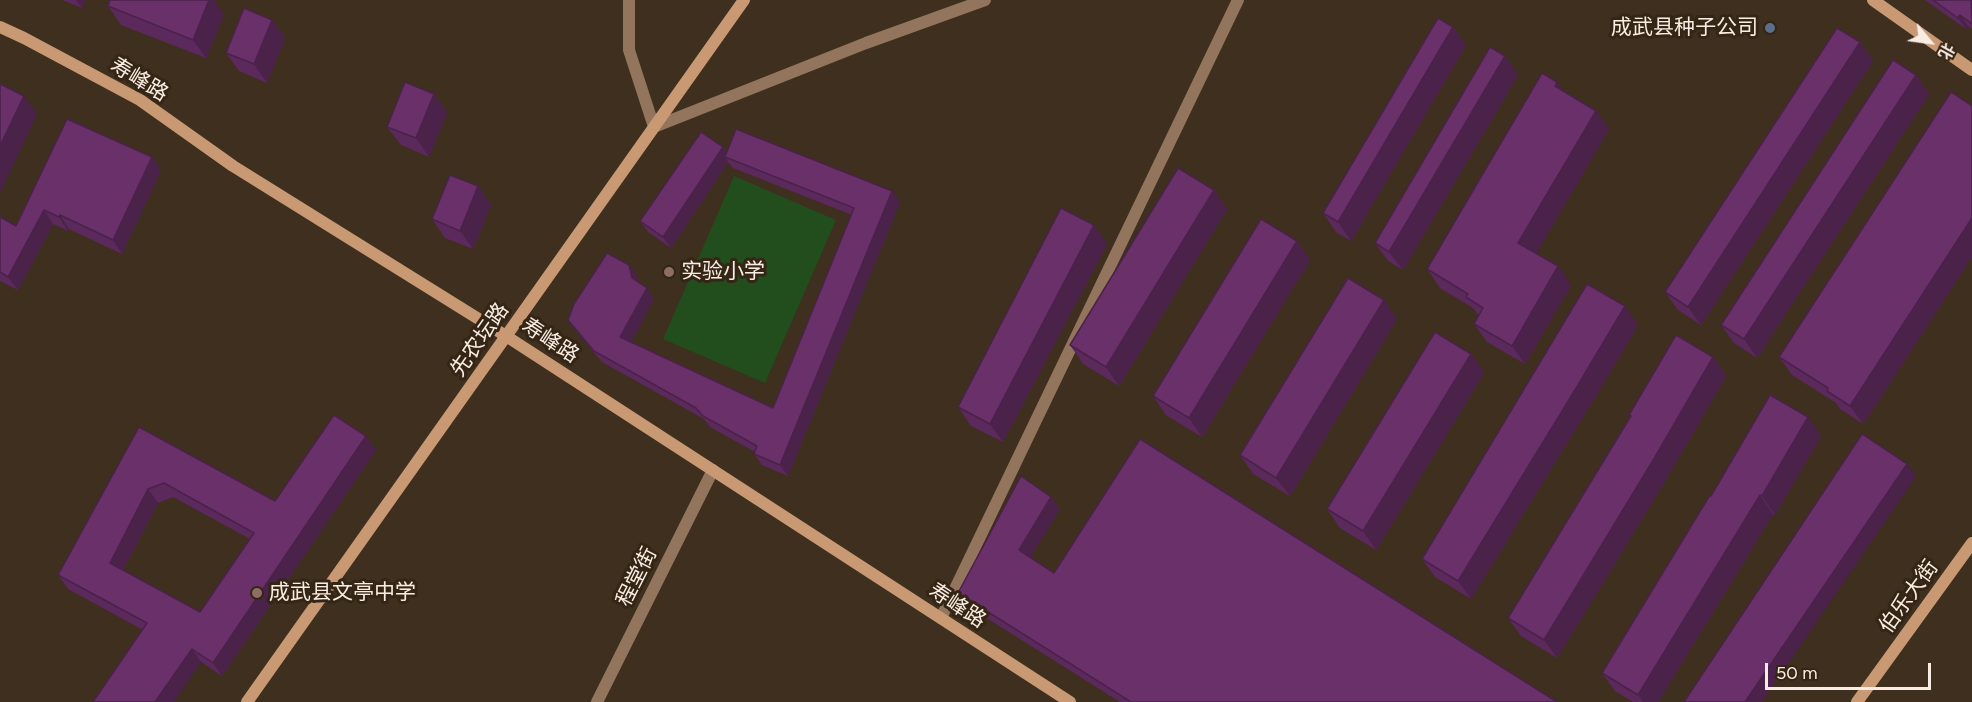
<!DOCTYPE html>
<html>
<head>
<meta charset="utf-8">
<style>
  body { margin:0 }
  #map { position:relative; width:1972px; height:702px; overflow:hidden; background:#3f2f1f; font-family:Figtree,"Noto Sans SC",sans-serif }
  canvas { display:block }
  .north { position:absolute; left:1900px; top:12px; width:60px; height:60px; -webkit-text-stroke:4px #352515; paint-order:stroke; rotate:119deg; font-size:16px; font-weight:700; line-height:24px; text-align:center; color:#f8ede3 }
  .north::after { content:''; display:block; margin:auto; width:21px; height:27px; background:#f8ede3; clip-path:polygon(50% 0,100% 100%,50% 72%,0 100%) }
  .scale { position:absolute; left:1765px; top:663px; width:166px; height:27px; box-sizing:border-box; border:3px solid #f8ede3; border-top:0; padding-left:8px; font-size:18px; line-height:21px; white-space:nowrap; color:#f8ede3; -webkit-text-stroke:4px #352515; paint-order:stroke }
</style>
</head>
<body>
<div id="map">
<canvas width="1972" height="702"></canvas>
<div class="north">北</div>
<div class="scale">50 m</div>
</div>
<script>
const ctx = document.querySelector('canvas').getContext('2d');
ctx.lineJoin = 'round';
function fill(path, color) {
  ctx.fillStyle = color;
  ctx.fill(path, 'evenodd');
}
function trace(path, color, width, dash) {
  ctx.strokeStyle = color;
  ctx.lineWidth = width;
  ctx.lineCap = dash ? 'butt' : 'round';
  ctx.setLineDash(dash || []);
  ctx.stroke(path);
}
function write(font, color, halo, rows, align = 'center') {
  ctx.font = font + ' Figtree,"Noto Sans SC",sans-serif';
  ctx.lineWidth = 6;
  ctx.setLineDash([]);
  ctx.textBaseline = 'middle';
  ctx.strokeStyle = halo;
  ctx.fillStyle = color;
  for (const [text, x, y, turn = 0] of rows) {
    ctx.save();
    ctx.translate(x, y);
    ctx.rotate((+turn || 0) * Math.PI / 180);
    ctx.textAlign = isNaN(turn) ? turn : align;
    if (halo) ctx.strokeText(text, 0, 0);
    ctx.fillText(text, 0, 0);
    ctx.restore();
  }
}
const green = new Path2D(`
  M734,176L836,220L765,383L663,339Z`);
const street = new Path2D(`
  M629,0V50L654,127L866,43L985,0
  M941,618L1238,0
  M597,702L713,470`);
const secondary = new Path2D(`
  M1873,0L1972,70
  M0,27L24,38L140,100L233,166L506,336L1070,702
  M247,702L744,0
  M1857,702L1972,543`);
const wall = new Path2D(`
  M62,0H85L82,8Z
  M1925,0H1972V29L1968,26L1966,29Z
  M108,6L224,14L206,58L121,25Z
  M272,20L285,38L267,83L239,71L226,53Z
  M1453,27L1466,45L1351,241L1336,232L1323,213Z
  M1860,42L1873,61L1701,325L1678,310L1665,292Z
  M1505,56L1518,75L1403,270L1388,261L1375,243Z
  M1916,75L1929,94L1757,358L1734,343L1721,325Z
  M1563,91L1596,111L1609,129L1536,253L1571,285L1525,364L1487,342L1474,324L1479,316L1473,308L1440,288L1427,269Z
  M434,94L447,112L429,157L401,145L387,127Z
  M1972,106V257L1863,424L1840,409L1836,403L1792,375L1779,357Z
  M67,119L152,157L161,170L122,254L69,229L68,231L53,224L18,290L0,281V217L16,226Z
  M723,147L727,152L892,191L900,202L788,476L762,465L754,454L755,452L710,427L704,419L602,362L576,331L568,320L637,276L638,282L647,288L654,299L631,342L773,408L852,215L733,168L728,162L671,248L648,232L640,221Z
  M478,186L491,205L473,249L445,238L432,219Z
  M1214,190L1227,209L1119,386L1083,364L1070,345Z
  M1297,241L1310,260L1202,437L1166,415L1153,396Z
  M1107,244L1003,442L971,426L958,407Z
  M1384,300L1397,319L1290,496L1253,474L1240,455Z
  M1638,325L1591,404L1471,599L1435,577L1422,559Z
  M1471,354L1484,373L1376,550L1340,528L1327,509Z
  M1713,357L1726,376L1668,476L1557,658L1521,636L1508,618L1630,416L1629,415Z
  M139,427L275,501L376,450L222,676L201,662L143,630L68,589L58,575ZM173,497L250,539L200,612L123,570L158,503Z
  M1821,436L1775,515L1773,514L1658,702H1633L1615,691L1602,673L1711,496Z
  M1051,497L1060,509L1030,557L1054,573L1557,702H1120L966,605L958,593Z`);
const shadedWall = new Path2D(`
  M76,0H85L82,8Z
  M209,0H214L224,14L206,58L193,40Z
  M1960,15L1968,26L1966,29L1958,18Z
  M272,20L285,38L267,83L254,64Z
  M1453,27L1466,45L1351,241L1338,222Z
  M1860,42L1873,61L1701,325L1688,307Z
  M1505,56L1518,75L1403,270L1389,252Z
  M1916,75L1929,94L1757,358L1744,339Z
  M1557,82L1570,101L1555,86Z
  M434,94L447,112L429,157L416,138Z
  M24,96L37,114L0,193V146Z
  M1596,111L1609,129L1531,262L1518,243Z
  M723,147L731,158L725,157L728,162L671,248L663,237Z
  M152,157L161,170L122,254L113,240Z
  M478,186L491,205L473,249L460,231Z
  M1214,190L1227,209L1119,386L1106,367Z
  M892,191L900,202L788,476L780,465Z
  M44,210L53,224L18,290L8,277Z
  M60,215L69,229L68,231L59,217Z
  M1972,218V257L1863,424L1850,406Z
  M1094,225L1107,244L1003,442L990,424Z
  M1297,241L1310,260L1202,437L1189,418Z
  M629,265L637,276L640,289L632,278Z
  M1558,266L1571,285L1525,364L1512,346Z
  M647,288L654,299L628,348L620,337Z
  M1384,300L1397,319L1290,496L1276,478Z
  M1625,306L1638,325L1591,404L1471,599L1458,581Z
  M1471,354L1484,373L1376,550L1363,531Z
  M1713,357L1726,376L1668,476L1557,658L1544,640Z
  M1808,417L1821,436L1775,515L1762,496Z
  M366,436L376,450L222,676L213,663Z
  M1907,464L1916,476L1762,702H1745Z
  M148,489L158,503L119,577L110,563Z
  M1760,495L1773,514L1658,702H1643L1638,695Z
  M1051,497L1060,509L1027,562L1019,550Z
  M192,649L201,662L174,702H155Z`);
const building = new Path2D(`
  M110,0H209L193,40L108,6Z
  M1933,0H1971L1972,24L1960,15L1958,18Z
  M244,8L272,20L254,64L226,53Z
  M1438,18L1453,27L1338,222L1323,213Z
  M1837,28L1860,42L1688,307L1665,292Z
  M1490,47L1505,56L1389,252L1375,243Z
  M1893,60L1916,75L1744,339L1721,325Z
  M1542,73L1557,82L1555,86L1596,111L1518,243L1558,266L1512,346L1474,324L1483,308L1466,297L1468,294L1427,269Z
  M405,82L434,94L416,138L387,127Z
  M0,84L24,96L0,146Z
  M1951,92L1972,106V218L1850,406L1827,391L1828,388L1779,357Z
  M67,119L152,157L113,240L60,215L59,217L44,210L8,277L0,272V217L16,226Z
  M736,129L892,191L780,465L754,454L757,446L703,416L696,408L594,351L568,320L574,304L607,253L629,265L632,278L647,288L620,337L773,408L854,208L725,157Z
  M701,132L723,147L663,237L640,221Z
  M1178,168L1214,190L1106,367L1070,345Z
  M450,175L478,186L460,231L432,219Z
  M1061,208L1094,225L990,424L958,407Z
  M1261,219L1297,241L1189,418L1153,396Z
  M1348,278L1384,300L1276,478L1240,455Z
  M1587,284L1625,306L1578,385L1458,581L1422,559Z
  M1435,332L1471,354L1363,531L1327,509Z
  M1676,335L1713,357L1655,457L1544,640L1508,618L1631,416L1629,415Z
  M1770,395L1808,417L1762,496L1760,495L1638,695L1602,673L1710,495L1711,496Z
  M334,415L366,436L213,663L192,649L155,702H93L147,623L58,575L139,427L275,501ZM164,483L254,533L200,612L110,563L148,489Z
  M1862,434L1907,464L1745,702H1684Z
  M1140,439L1557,702H1131L958,593L1021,476L1051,497L1019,550L1054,573Z`);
const markers = [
  [1770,28,6,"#5c6f8a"],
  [669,272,6,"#8d6e63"],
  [257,593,6,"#8d6e63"]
];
const poiNames = [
  ["成武县种子公司",1758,28,"right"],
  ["实验小学",681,272],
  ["成武县文亭中学",269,593]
];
const streetNames = [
  ["寿峰路",139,80,31],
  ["先农坛路",480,340,-55],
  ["寿峰路",550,341,33],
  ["程堂街",637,577,-63],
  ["伯乐大街",1909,597,-54],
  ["寿峰路",957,606,33]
];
fill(green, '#224d1c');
trace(street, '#93755d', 12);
trace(secondary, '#c99974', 12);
fill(wall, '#5b295b');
fill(shadedWall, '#4a224a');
fill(building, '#6a306a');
trace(building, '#4a224a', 1.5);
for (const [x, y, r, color] of markers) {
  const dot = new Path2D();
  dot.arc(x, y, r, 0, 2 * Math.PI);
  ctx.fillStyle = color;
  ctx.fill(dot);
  trace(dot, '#352515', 2);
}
write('21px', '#f8ede3', '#352515', poiNames, 'left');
write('21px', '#f8ede3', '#352515', streetNames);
</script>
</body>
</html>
